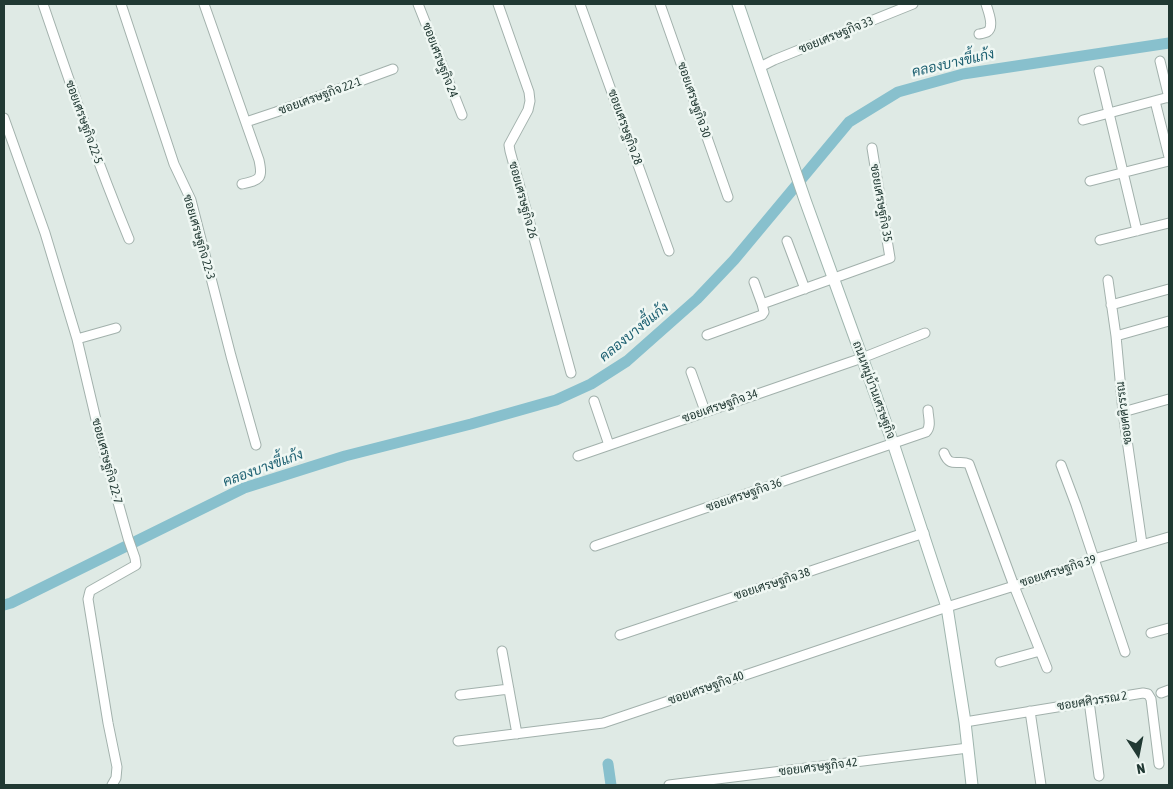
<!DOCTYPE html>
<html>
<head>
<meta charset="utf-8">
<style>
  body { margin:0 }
  #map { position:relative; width:1173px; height:789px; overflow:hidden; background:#dfeae5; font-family:"Asap Condensed",sans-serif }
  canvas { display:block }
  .frame { position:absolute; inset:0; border:5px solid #213933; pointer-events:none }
  .north { position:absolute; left:1113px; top:729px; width:50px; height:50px; -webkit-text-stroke:4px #eff7f3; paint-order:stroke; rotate:169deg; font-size:14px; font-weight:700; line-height:20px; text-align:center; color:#213933 }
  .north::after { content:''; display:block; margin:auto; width:18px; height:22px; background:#213933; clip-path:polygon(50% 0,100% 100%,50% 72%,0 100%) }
</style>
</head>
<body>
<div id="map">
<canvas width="1173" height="789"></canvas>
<div class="frame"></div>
<div class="north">N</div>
</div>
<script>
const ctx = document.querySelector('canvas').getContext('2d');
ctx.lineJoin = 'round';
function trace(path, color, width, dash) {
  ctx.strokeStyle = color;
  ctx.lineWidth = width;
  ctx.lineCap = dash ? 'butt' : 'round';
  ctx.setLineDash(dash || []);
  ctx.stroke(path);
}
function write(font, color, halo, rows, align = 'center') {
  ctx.font = font + ' "Asap Condensed",Sarabun,sans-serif';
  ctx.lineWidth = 5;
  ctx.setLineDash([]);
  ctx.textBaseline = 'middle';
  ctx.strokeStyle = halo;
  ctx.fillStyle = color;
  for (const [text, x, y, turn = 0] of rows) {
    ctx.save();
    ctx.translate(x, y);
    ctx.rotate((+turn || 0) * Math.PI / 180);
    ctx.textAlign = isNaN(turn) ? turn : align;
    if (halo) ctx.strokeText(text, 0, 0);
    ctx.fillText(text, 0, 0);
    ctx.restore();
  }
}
const canal = new Path2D(`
  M4,605L11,603L244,488L345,456L471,424L556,400L591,384L627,361L697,299L734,260L849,122L898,92L963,74L1169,43
  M608,764L611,785`);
const street = new Path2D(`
  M43,4C70,83 97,162 129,239
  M121,4L174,164L191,200L231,356L256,445
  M204,4L259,160C263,179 260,180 242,184
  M418,4L462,115
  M498,4L529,92L530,101L528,110L509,145L510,151L571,373
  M580,4L669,251
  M660,4L728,197
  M979,34C981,34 984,33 987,32C995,27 988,11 986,4
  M1160,61L1169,98
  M760,67L774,60L913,4
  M1099,71L1137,231
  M1155,101L1169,157
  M4,118L45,233L77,339L102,445L128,538L135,558L136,565L90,591L88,599L108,723L117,767L116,778L112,785
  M1083,120L1169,97
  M246,122L276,112L393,69
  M1090,181L1169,161
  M1100,240L1169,223
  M787,241L805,289
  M1108,280L1116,336L1123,412L1142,544
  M754,282L762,304
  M1111,305L1169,289
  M707,335L762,315L764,312L762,304L890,258L872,148
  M1116,336L1169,321
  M77,339L116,328
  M691,372L705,411
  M594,401L609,445
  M1123,412L1169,399
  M944,453C950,469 959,459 969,464L1014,586L1047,668
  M578,456L862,358L925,333
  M1061,465L1076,505L1125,652
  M595,546L926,432C932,426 928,417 928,410
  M1151,633L1169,628
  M620,635L924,533
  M502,651L517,734
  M1000,662L1040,651
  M1161,693L1169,690
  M460,695L509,689
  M1089,701L1099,776
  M1030,711L1041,785
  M965,722L1143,693L1148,694L1151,699L1159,764
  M458,741L603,723L947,607L1014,586L1094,559L1169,537
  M669,785L968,748`);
const secondary = new Path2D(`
  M738,4L805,200L893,443L947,607L965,722L972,785`);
const streetNames = [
  ["ซอยเศรษฐกิจ 33",836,35,-22],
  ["ซอยเศรษฐกิจ 24",440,60,69],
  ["ซอยเศรษฐกิจ 22-1",320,96,-20],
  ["ซอยเศรษฐกิจ 30",694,100,71],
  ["ซอยเศรษฐกิจ 22-5",84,122,70],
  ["ซอยเศรษฐกิจ 28",625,127,70],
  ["ซอยเศรษฐกิจ 26",523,200,75],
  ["ซอยเศรษฐกิจ 35",881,203,80],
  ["ซอยเศรษฐกิจ 22-3",199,237,74],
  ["ถนนหมู่บ้านเศรษฐกิจ",874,390,70],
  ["ซอยเศรษฐกิจ 34",720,406,-19],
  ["ซอยศศิวรรณ",1124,413,-97],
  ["ซอยเศรษฐกิจ 22-7",107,461,75],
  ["ซอยเศรษฐกิจ 36",744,495,-19],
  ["ซอยเศรษฐกิจ 39",1058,571,-18],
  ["ซอยเศรษฐกิจ 38",772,584,-18],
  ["ซอยเศรษฐกิจ 40",706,688,-19],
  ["ซอยศศิวรรณ 2",1092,701,-9],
  ["ซอยเศรษฐกิจ 42",818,767,-7]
];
const waterNames = [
  ["คลองบางขี้แก้ง",953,63,-13],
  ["คลองบางขี้แก้ง",634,332,-39],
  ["คลองบางขี้แก้ง",263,468,-20]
];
trace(canal, '#88c0cd', 11);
trace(street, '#a2b1ac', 11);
trace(secondary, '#9fb5ae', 13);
trace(street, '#fff', 9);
trace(secondary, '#fff', 11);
write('12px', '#213933', '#eff7f3', streetNames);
write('italic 14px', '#1e6172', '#eff7f3', waterNames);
</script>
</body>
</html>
